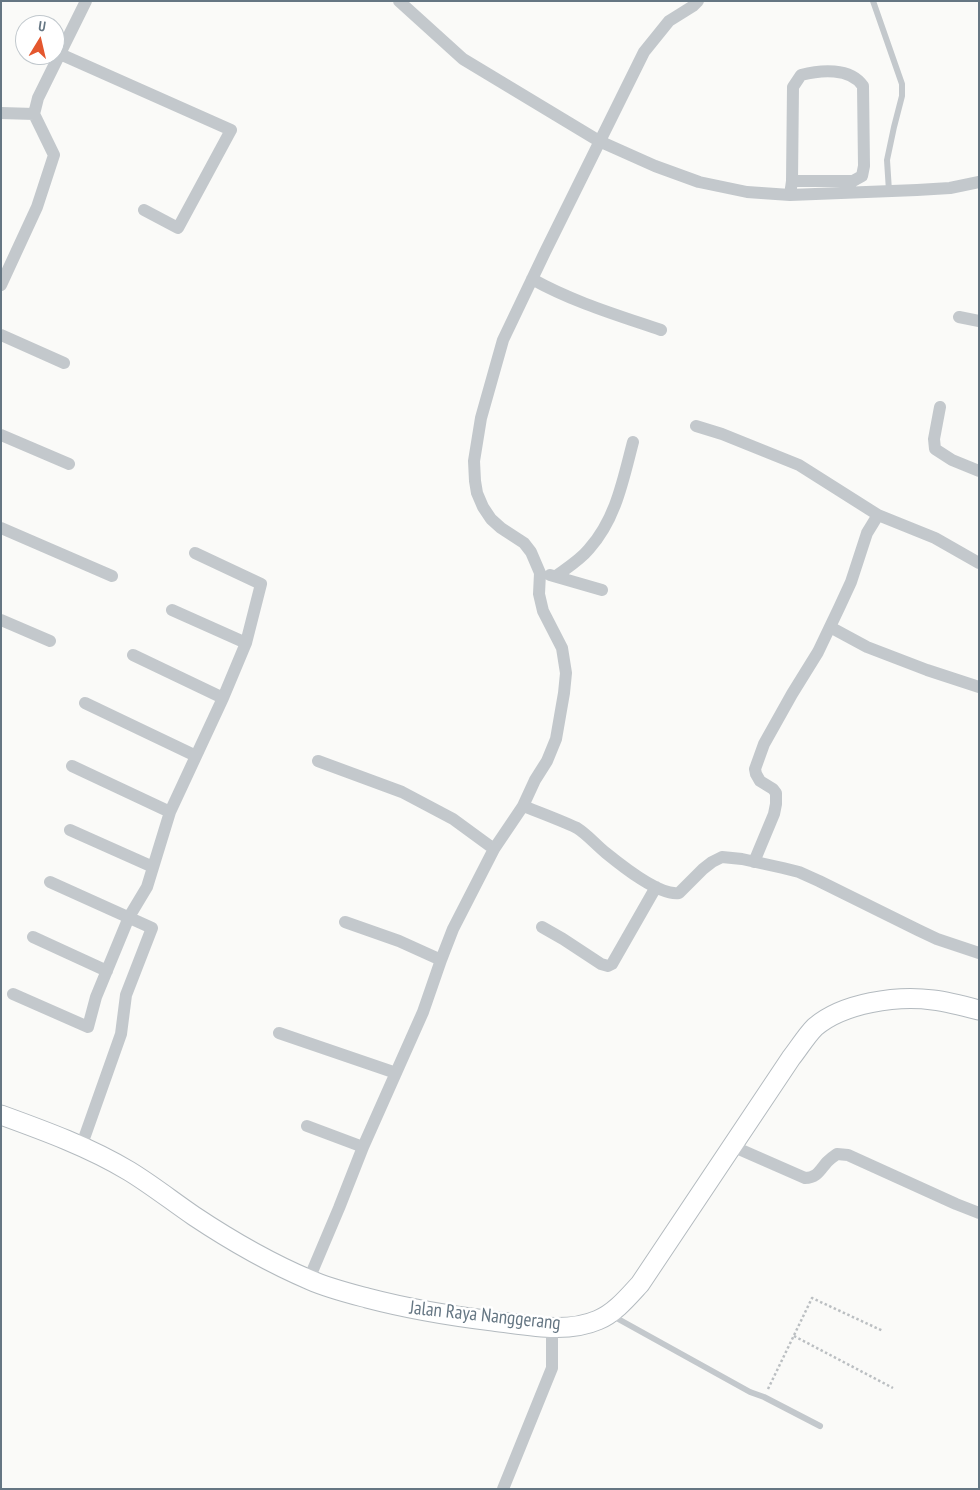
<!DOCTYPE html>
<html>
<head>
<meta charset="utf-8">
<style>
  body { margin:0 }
  #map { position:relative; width:980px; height:1490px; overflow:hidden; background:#fafaf8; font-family:"PT Sans Narrow",sans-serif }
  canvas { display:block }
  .frame { position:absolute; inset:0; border:2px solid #657683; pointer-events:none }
  .north { position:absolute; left:15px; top:15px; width:50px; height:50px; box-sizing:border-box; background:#fff; border:1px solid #c1c8cd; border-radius:50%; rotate:9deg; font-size:14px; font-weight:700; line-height:20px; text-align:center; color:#657683 }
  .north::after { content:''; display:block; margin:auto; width:18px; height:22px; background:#e4572e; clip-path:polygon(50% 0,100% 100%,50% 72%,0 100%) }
</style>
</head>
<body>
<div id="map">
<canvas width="980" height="1490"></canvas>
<div class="frame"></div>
<div class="north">U</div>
</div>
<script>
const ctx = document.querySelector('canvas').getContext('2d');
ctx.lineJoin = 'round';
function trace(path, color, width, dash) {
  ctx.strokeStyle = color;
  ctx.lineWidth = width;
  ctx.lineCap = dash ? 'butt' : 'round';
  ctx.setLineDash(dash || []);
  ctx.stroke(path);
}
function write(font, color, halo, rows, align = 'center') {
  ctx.font = font + ' "PT Sans Narrow",sans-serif';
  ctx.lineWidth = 5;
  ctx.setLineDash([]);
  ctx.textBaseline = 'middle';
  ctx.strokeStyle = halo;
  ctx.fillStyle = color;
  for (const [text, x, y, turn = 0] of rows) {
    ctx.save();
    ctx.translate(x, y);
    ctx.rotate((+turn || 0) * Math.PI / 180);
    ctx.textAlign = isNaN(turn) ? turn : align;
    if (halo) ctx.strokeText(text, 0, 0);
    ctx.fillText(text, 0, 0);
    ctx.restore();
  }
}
const path = new Path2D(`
  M794,1336L893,1388
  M768,1389L812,1298L883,1331`);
const lane = new Path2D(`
  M873,1L902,84V96L894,127L887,160L889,191
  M611,1315L750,1392L764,1397L820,1426`);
const street = new Path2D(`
  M399,1L463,59L599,141L655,166L699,182L747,192L790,195L917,190L950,188L979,182
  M60,54L231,130L178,228L144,210
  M1,113L34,114
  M790,195L792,181L793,87L801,75C820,70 850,67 863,86L864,166L862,176L853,181H792
  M532,279C573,302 617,315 661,330
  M1,285L37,207L54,155L34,114L38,98L86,1
  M959,317L979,321
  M1,335L64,363
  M940,407L934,439L935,449L952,460L979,471
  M696,426L722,434L799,465L878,515L935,538L979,563
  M1,435L69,464
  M1,528L112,576
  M550,575L602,590
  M556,576C567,568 580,560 589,549C616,519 623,480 633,442
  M172,610L246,643
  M1,620L50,641
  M830,627L867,647L927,670L979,687
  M133,655L223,698
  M85,703L196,756
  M318,761L402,792L453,819L494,849
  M72,766L170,812
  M523,806C541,813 560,820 577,828C588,835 596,845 606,853C622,866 659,896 679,893L703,869L712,862L722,857L742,859L783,868L799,872L819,881L918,930L937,939L979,953
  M70,830L153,867
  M754,862L774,814L776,804V793L773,789L760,781L756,774L755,769L764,744L792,694L818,652L839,608L851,582L867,533L878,515
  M50,882L152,928L126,995L121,1034L81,1147
  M345,922L399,941L441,960
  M542,927L563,939L601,964L608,966L612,964L656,887
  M33,937L107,971
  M13,994L88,1027L96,997L129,917L147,887L170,812L223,698L246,643L261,584L195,553
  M279,1033L396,1073
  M307,1126L363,1147
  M732,1146L805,1178C817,1178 820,1170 827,1162C830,1159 834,1156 837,1154L848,1155L956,1204L979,1213
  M309,1279L339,1208L363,1147L423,1012L441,960L453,929L494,849L523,806L535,780L547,761L556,739L564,693L566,673L562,648L543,611L539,594L540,573L531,552L524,543L501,528L491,519L483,507L477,493L475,481L474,461L481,418L503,340L545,252L644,52L669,21L693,6L698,1
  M503,1489L552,1368V1327`);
const secondary = new Path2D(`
  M1,1115C45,1131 89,1147 129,1171C152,1185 172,1201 194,1216C230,1240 270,1263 310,1280C328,1288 348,1293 367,1298C409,1309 451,1316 493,1321C527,1325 566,1334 598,1320C615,1313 628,1297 640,1284L791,1058C799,1048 806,1036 815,1027C843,1003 897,995 933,1000C949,1002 964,1006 979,1010`);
const streetNames = [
  ["Jalan Raya Nanggerang",485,1316,6]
];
trace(secondary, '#b3babf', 21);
trace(path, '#bbbfc2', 2.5, [2.5, 2.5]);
trace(lane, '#c3c8cc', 6);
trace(street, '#c3c8cc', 12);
trace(secondary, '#fff', 19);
write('19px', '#657683', '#fff', streetNames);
</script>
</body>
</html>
